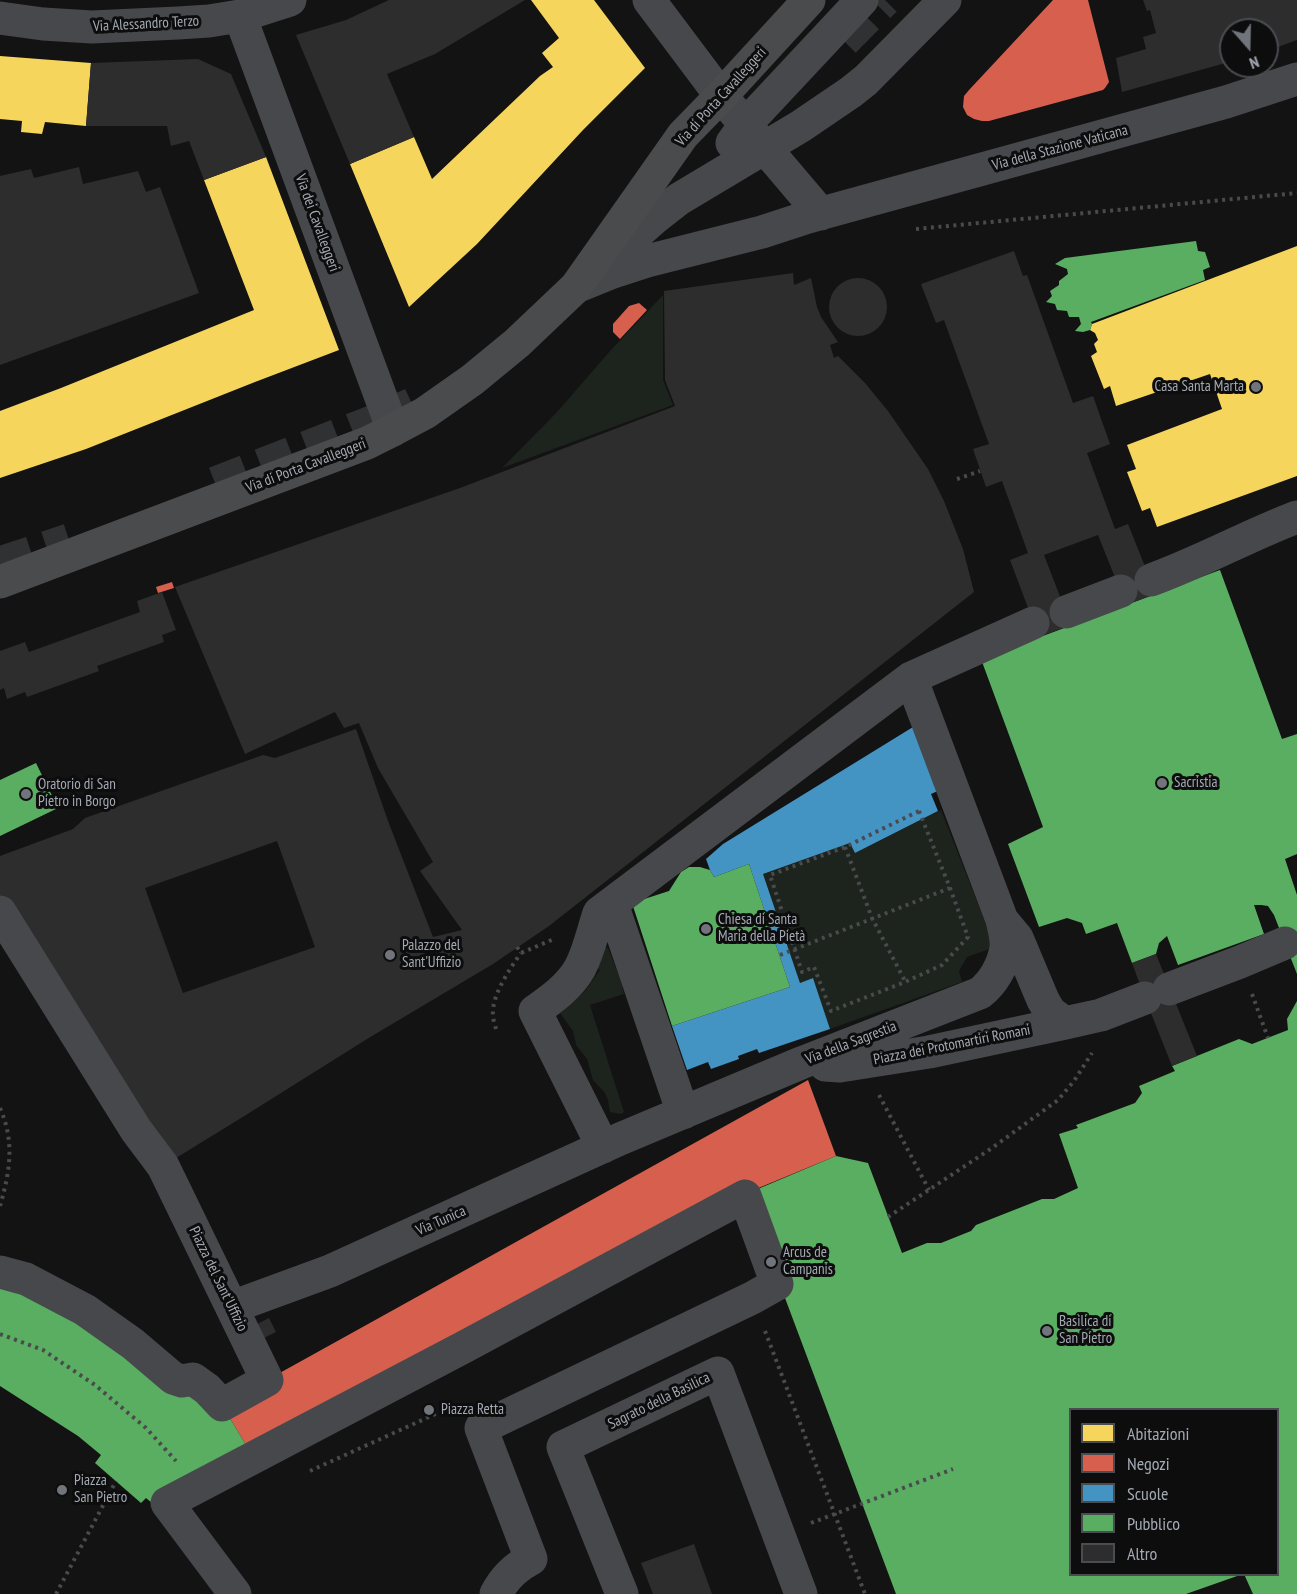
<!DOCTYPE html>
<html>
<head>
<meta charset="utf-8">
<style>
  body { margin:0 }
  #map { position:relative; width:1297px; height:1594px; overflow:hidden; background:#131313; font-family:"PT Sans Narrow",sans-serif }
  canvas { display:block }
  .legend { position:absolute; left:1069px; top:1408px; width:210px; height:168px; box-sizing:border-box; background:#0d0d0e; border:2px solid #494c50; margin:0; padding:8px 10px; list-style:none; font-size:18px; color:#a4aab3 }
  .legend li { display:flex; align-items:center; gap:12px; height:30px }
  .legend b { width:30px; border:2px solid #494c50 }
  .north { position:absolute; left:1219px; top:18px; width:60px; height:60px; box-sizing:border-box; background:#0d0d0e; border:2px solid #494c50; border-radius:50%; rotate:160deg; font-size:16px; font-weight:700; line-height:24px; text-align:center; color:#a4aab3 }
  .north::after { content:''; display:block; margin:auto; width:21px; height:27px; background:#71757b; clip-path:polygon(50% 0,100% 100%,50% 72%,0 100%) }
</style>
</head>
<body>
<div id="map">
<canvas width="1297" height="1594"></canvas>
<ul class="legend">
<li><b style="height:16px;background:#f6d55c"></b>Abitazioni</li>
<li><b style="height:16px;background:#d6604d"></b>Negozi</li>
<li><b style="height:16px;background:#4393c3"></b>Scuole</li>
<li><b style="height:16px;background:#5aae61"></b>Pubblico</li>
<li><b style="height:16px;background:#2d2d2e"></b>Altro</li>
</ul>
<div class="north">N</div>
</div>
<script>
const ctx = document.querySelector('canvas').getContext('2d');
ctx.lineJoin = 'round';
function fill(path, color) {
  ctx.fillStyle = color;
  ctx.fill(path, 'evenodd');
}
function trace(path, color, width, dash) {
  ctx.strokeStyle = color;
  ctx.lineWidth = width;
  ctx.lineCap = dash ? 'butt' : 'round';
  ctx.setLineDash(dash || []);
  ctx.stroke(path);
}
function write(font, color, halo, rows, align = 'center') {
  ctx.font = font + ' "PT Sans Narrow",sans-serif';
  ctx.lineWidth = 6;
  ctx.setLineDash([]);
  ctx.textBaseline = 'middle';
  ctx.strokeStyle = halo;
  ctx.fillStyle = color;
  for (const [text, x, y, turn = 0] of rows) {
    ctx.save();
    ctx.translate(x, y);
    ctx.rotate((+turn || 0) * Math.PI / 180);
    ctx.textAlign = isNaN(turn) ? turn : align;
    if (halo) ctx.strokeText(text, 0, 0);
    ctx.fillText(text, 0, 0);
    ctx.restore();
  }
}
const green = new Path2D(`
  M663,295V380L673,405L502,468L558,411L610,351Z
  M941,810L995,947L967,957L959,971L962,982L830,1029L813,978L800,983L763,874L850,843L855,853Z
  M597,946L608,948L621,981L624,994L590,1005L624,1112L621,1114L610,1112L608,1100L605,1093L593,1080L587,1059L576,1045L573,1031L560,1013L585,991L600,970L595,967Z`);
const homes = new Path2D(`
  M531,0H594L645,68L583,130L477,244L409,307L350,164L414,137L432,179L540,76L553,67L542,53L559,38Z
  M0,56L91,63L86,126L45,122L42,134L21,132L22,121L0,119Z
  M266,157L339,350L255,382L86,449L0,478V411L61,388L254,310L204,180Z
  M1297,246V476L1157,527L1150,508L1142,511L1127,472L1136,469L1127,445L1222,409L1210,374L1116,406L1110,386L1104,389L1091,356L1097,352L1094,344L1098,340L1095,333L1090,330L1092,324Z`);
const shops = new Path2D(`
  M1053,0H1088L1109,82L1105,88L1103,90L989,121H982L974,119L967,115L963,107L964,96L969,90Z
  M639,303L647,310L620,339L613,332V324L629,306Z
  M172,582L174,588L158,593L156,587Z
  M808,1080L836,1156L756,1189L252,1455L222,1405Z`);
const schools = new Path2D(`
  M913,727L940,790L931,794L938,811L855,853L850,843L763,874L800,983L813,978L830,1029L759,1053L757,1049L738,1056L739,1059L711,1069L708,1062L687,1070L672,1026L790,987L749,864L714,877L710,870L706,859L723,844Z`);
const public = new Path2D(`
  M1196,241L1198,251L1205,252L1210,267L1203,270L1205,280L1091,322L1092,324L1090,330L1083,332L1075,331L1081,324L1079,317H1069L1067,311L1057,310L1055,304L1046,302L1052,296L1050,291L1059,285V281L1068,274L1067,269L1055,264L1065,258Z
  M1220,570L1282,739L1297,734V854L1285,859L1297,895V974L1274,915L1268,906L1261,905H1254L1264,934L1178,965L1167,936L1159,943L1156,954L1132,963L1117,923L1086,934L1082,923L1067,918L1039,927L1008,844L1043,827L981,659Z
  M36,763L58,808L0,836V780Z
  M749,864L790,987L672,1026L632,903L669,891L681,872L689,867H700L710,870L714,877Z
  M1297,1001V1594H1253L1244,1574H1278V1410H1070V1574L1240,1575L1186,1594H896L746,1194L836,1156L868,1163L902,1253L927,1243H941L971,1231L976,1225L1042,1199H1054L1078,1188L1059,1134L1078,1128L1076,1125L1135,1103L1142,1093L1139,1086L1175,1071L1172,1066L1239,1039L1252,1044L1288,1030L1287,1019Z
  M0,1272L222,1405L252,1455L158,1508L146,1498L141,1503L95,1463L101,1455L78,1436L0,1386Z`);
const building = new Path2D(`
  M389,0H525L435,54L387,74L414,137L350,164L296,35L346,20Z
  M1143,0H1297V40L1267,51V30H1231V64L1229,62L1122,92L1116,58L1146,49L1143,37L1156,33L1150,10L1147,11Z
  M198,59L231,74L266,157L204,180L189,141L171,146L167,126H86L91,63Z
  M79,167L83,184L138,171L146,192L160,187L199,293L0,365V176L31,169L34,178Z
  M1014,251L1023,276L1027,275L1073,403L1093,396L1110,444L1087,453L1115,529L1128,524L1156,594L1126,605L1098,535L1044,555L1071,625L1039,637L1010,560L1028,553L1002,481L986,487L973,449L989,444L944,320L936,323L921,284Z
  M793,273L794,285L811,278L817,307L821,317L838,342L830,345L834,358L838,356L865,383L888,411L928,469L944,501L963,549L974,592L549,926L493,964L367,1039L246,1115L163,1166L0,912V856L73,829L85,818L263,755L275,758L356,729L388,821L433,937L462,930L420,871L433,862L378,768L359,723L344,728L335,712L245,754L175,587L460,488L675,406L665,380L664,291ZM277,841L315,947L183,993L145,888Z
  M829 307a29 29 0 1 1 58 0a29 29 0 1 1-58 0Z
  M162,592L176,630L162,635L164,642L97,666L99,671L27,697L25,692L7,699L4,688L0,690V651L25,642L29,652L140,612L137,601Z
  M1156,954L1197,1056L1172,1066L1145,998L1132,963Z
  M269,1318L276,1332L260,1340L253,1326Z
  M694,1544L712,1594H653L641,1563Z`);
const majorTunnel = new Path2D(`
  M844,41L885,0
  M215,483L374,421L412,404
  M0,563L69,540`);
const path = new Path2D(`
  M916,229L1297,193
  M957,479L980,471
  M919,811L950,888L968,937L942,965L905,982L831,1011L814,967L802,972L770,875L845,847Z
  M845,847L872,918L906,983
  M517,947L521,953L554,939
  M780,955L950,888
  M1252,994L1268,1038
  M496,1029C495,1025 493,1020 493,1015C491,996 511,967 521,953
  M879,1095L929,1190
  M0,1108C15,1142 10,1171 0,1206
  M888,1217L992,1148L1058,1100L1074,1081L1092,1053
  M765,1331L865,1594
  M0,1334L43,1350L95,1385L146,1428L176,1461
  M310,1471L453,1406
  M811,1523L953,1469
  M56,1594L116,1481`);
const minor = new Path2D(`
  M649,0L721,96L821,214
  M240,16L393,430
  M0,18L43,24L92,27L178,23L209,21L240,16L290,0
  M732,143L745,125L862,0
  M596,270L656,217L679,199L801,126L851,92L866,80L945,0
  M576,287L613,272L647,261L762,232L808,217L1226,102L1297,79
  M1151,580C1201,562 1247,536 1297,517
  M1066,612L1121,591
  M911,678L1002,920L1017,938L1043,1000L1050,1012L1065,1023
  M612,904L683,1113
  M0,912L136,1130L163,1166L267,1380L222,1405L207,1389L193,1379L182,1381L173,1378L133,1344L85,1310L26,1279L0,1272
  M1169,989L1240,962L1285,943
  M825,1065L840,1066L929,1052L1065,1023L1101,1015L1145,998
  M603,1147L535,1011C552,999 570,986 580,968C589,951 593,931 599,913L911,678L1033,623
  M232,1307L330,1271L620,1139L801,1063L980,993C993,983 1003,966 1006,948C1007,939 1004,929 1002,920
  M235,1594L167,1503L464,1347L745,1196L777,1284L752,1298L481,1428L531,1559C516,1567 504,1578 496,1594
  M622,1594L563,1447L718,1373L801,1594`);
const major = new Path2D(`
  M0,582L367,443L393,430L425,413L472,380L517,343L576,287L683,135L721,96L809,0`);
const markers = [
  [1256,387,6,"#71757b"],
  [1162,783,6,"#71757b"],
  [26,794,6,"#71757b"],
  [706,929,6,"#71757b"],
  [390,955,6,"#71757b"],
  [771,1262,6,"#71757b"],
  [1047,1331,6,"#71757b"],
  [429,1410,6,"#71757b"],
  [62,1490,6,"#71757b"]
];
const streetNames = [
  ["Via Alessandro Terzo",146,24,-3],
  ["Via di Porta Cavalleggeri",721,97,-48],
  ["Via della Stazione Vaticana",1060,148,-15],
  ["Via dei Cavalleggeri",317,223,70],
  ["Via di Porta Cavalleggeri",306,466,-21],
  ["Via della Sagrestia",851,1043,-21],
  ["Piazza dei Protomartiri Romani",952,1045,-11],
  ["Via Tunica",441,1221,-24],
  ["Piazza del Sant'Uffizio",218,1279,64],
  ["Sagrato della Basilica",659,1401,-26]
];
const poiNames = [
  ["Casa Santa Marta",1244,387,"right"],
  ["Sacristia",1174,783],
  ["Oratorio di San",38,785],
  ["Pietro in Borgo",38,802],
  ["Chiesa di Santa",718,920],
  ["Maria della Pietà",718,937],
  ["Palazzo del",402,946],
  ["Sant'Uffizio",402,963],
  ["Arcus de",783,1253],
  ["Campanis",783,1270],
  ["Basilica di",1059,1322],
  ["San Pietro",1059,1339],
  ["Piazza Retta",441,1410],
  ["Piazza",74,1481],
  ["San Pietro",74,1498]
];
fill(green, '#1d231d');
fill(homes, '#f6d55c');
fill(shops, '#d6604d');
fill(schools, '#4393c3');
fill(public, '#5aae61');
fill(building, '#2d2d2e');
trace(majorTunnel, '#303133', 33, [33, 16]);
trace(path, '#494a4d', 4, [3, 4.5]);
trace(minor, '#47484b', 33);
trace(major, '#4a4b4d', 33);
for (const [x, y, r, color] of markers) {
  const dot = new Path2D();
  dot.arc(x, y, r, 0, 2 * Math.PI);
  ctx.fillStyle = color;
  ctx.fill(dot);
  trace(dot, '#0d0d0e', 2);
}
write('15px', '#a4aab3', '#0d0d0e', streetNames);
write('15px', '#a4aab3', '#0d0d0e', poiNames, 'left');
</script>
</body>
</html>
